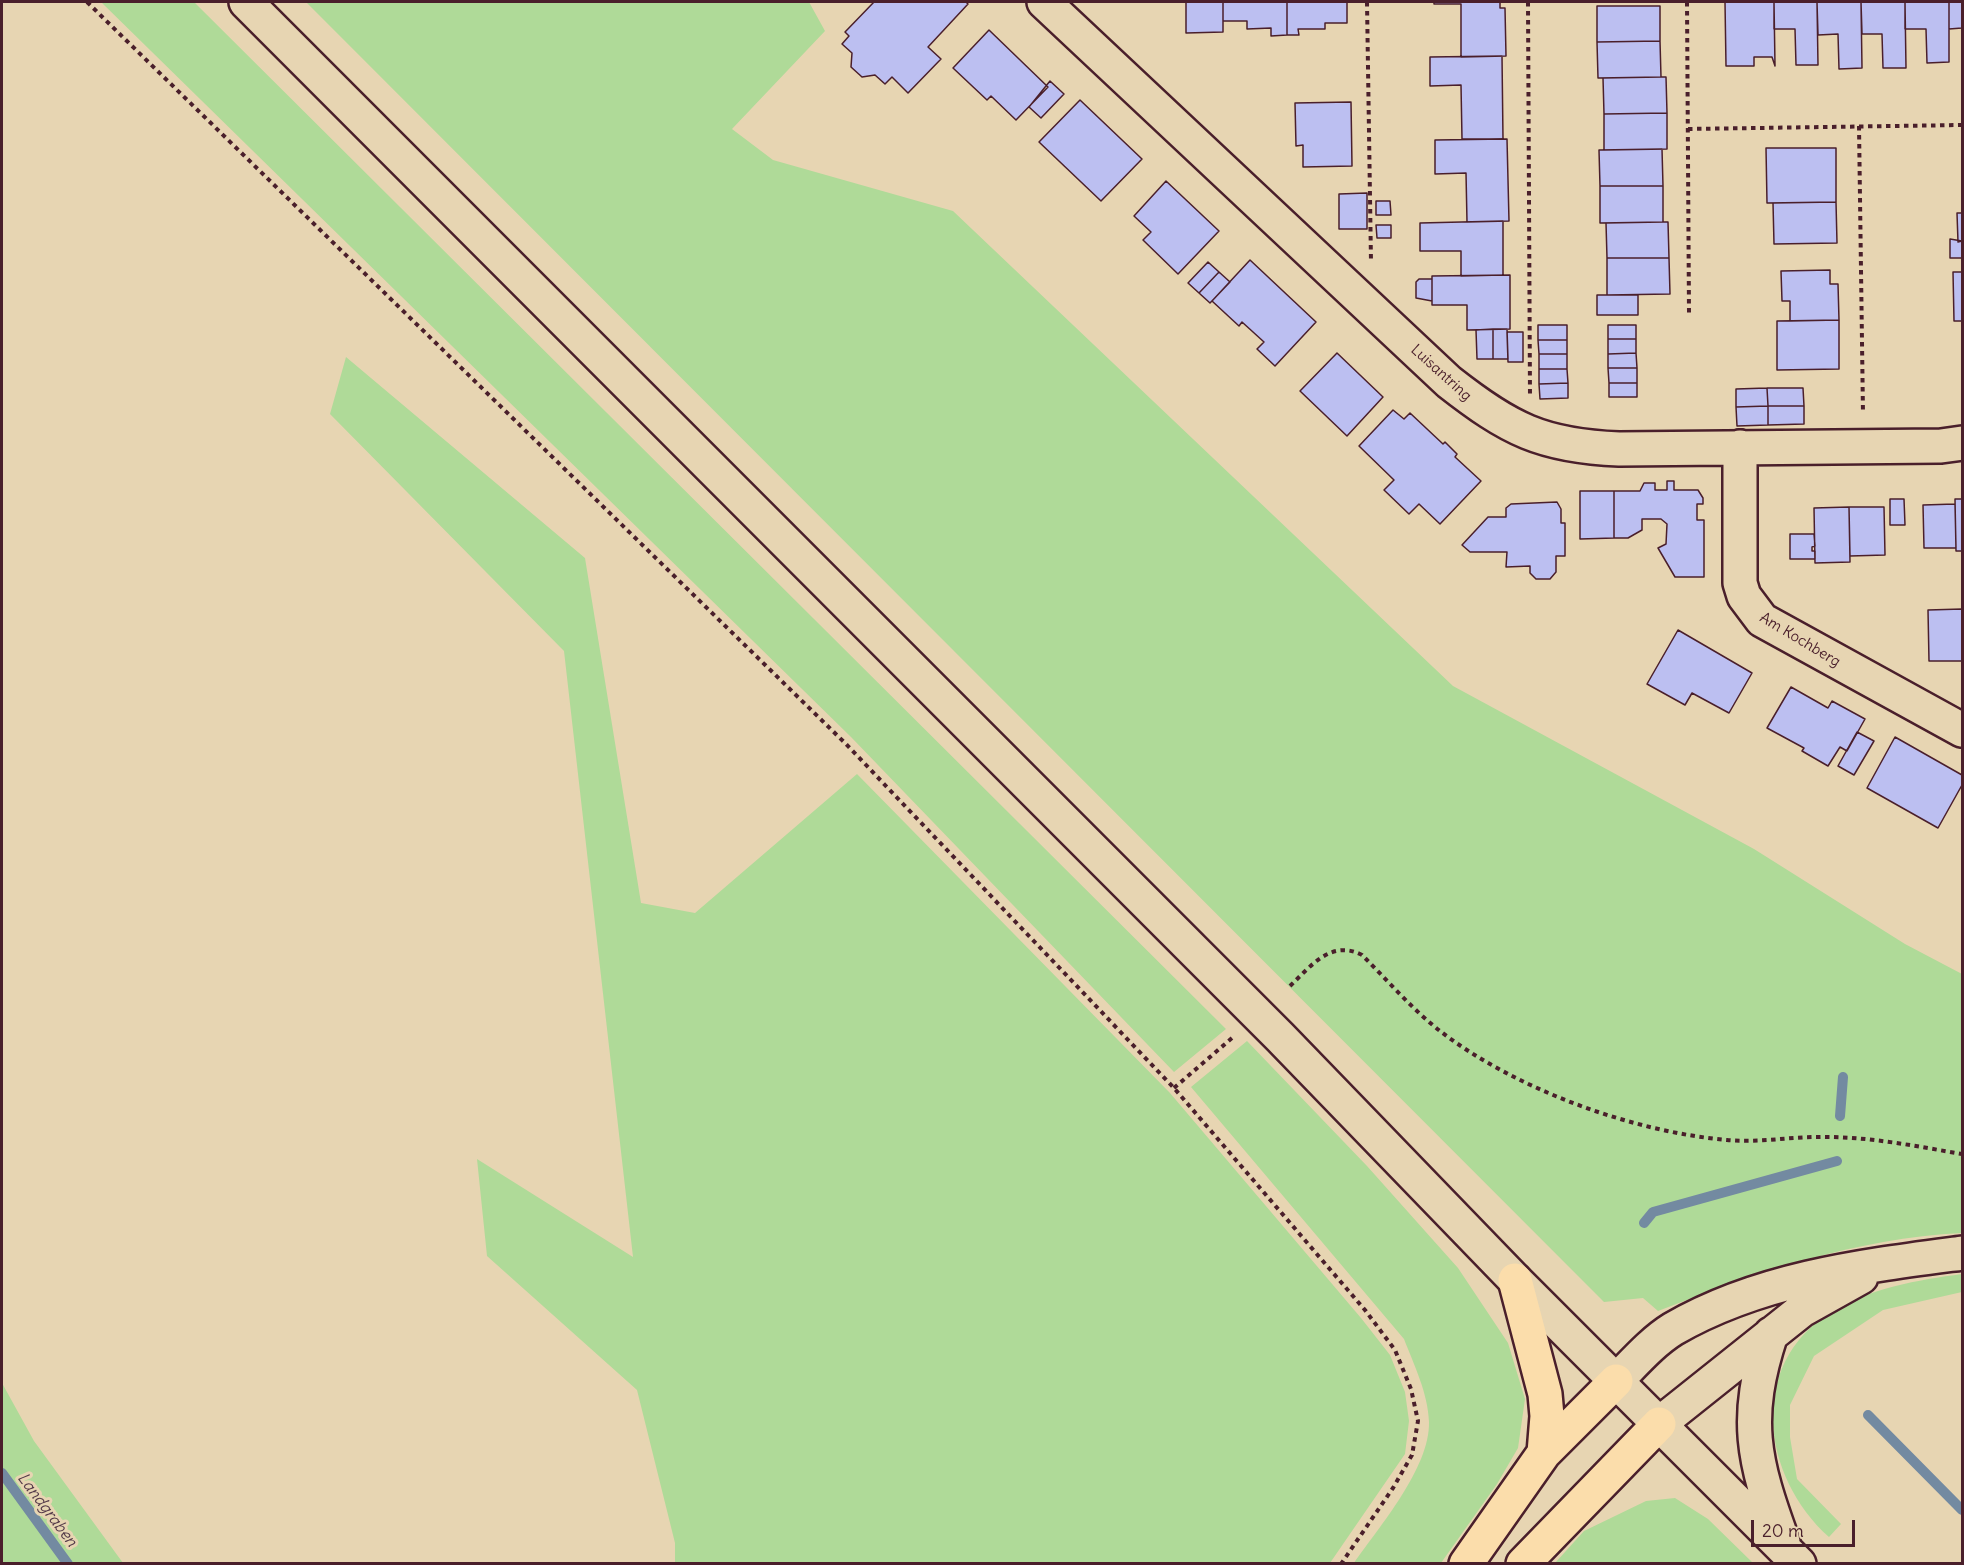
<!DOCTYPE html>
<html>
<head>
<meta charset="utf-8">
<style>
  body { margin:0 }
  #map { position:relative; width:1964px; height:1565px; overflow:hidden; background:#e7d5b2; font-family:Delius,sans-serif }
  canvas { display:block }
  .frame { position:absolute; inset:0; border:3px solid #4a1f2b; pointer-events:none }
  .scale { position:absolute; left:1751px; top:1520px; width:104px; height:27px; box-sizing:border-box; border:3px solid #4a1f2b; border-top:0; padding-left:8px; font-size:18px; line-height:21px; white-space:nowrap; color:#4a1f2b; -webkit-text-stroke:4px #e7d5b2; paint-order:stroke }
</style>
</head>
<body>
<div id="map">
<canvas width="1964" height="1565"></canvas>
<div class="frame"></div>
<div class="scale">20 m</div>
</div>
<script>
const ctx = document.querySelector('canvas').getContext('2d');
ctx.lineJoin = 'round';
function fill(path, color) {
  ctx.fillStyle = color;
  ctx.fill(path, 'evenodd');
}
function trace(path, color, width, dash) {
  ctx.strokeStyle = color;
  ctx.lineWidth = width;
  ctx.lineCap = dash ? 'butt' : 'round';
  ctx.setLineDash(dash || []);
  ctx.stroke(path);
}
function write(font, color, halo, rows, align = 'center') {
  ctx.font = font + ' Delius,sans-serif';
  ctx.lineWidth = 6;
  ctx.setLineDash([]);
  ctx.textBaseline = 'middle';
  ctx.strokeStyle = halo;
  ctx.fillStyle = color;
  for (const [text, x, y, turn = 0] of rows) {
    ctx.save();
    ctx.translate(x, y);
    ctx.rotate((+turn || 0) * Math.PI / 180);
    ctx.textAlign = isNaN(turn) ? turn : align;
    if (halo) ctx.strokeText(text, 0, 0);
    ctx.fillText(text, 0, 0);
    ctx.restore();
  }
}
const green = new Path2D(`
  M101,2H194L1226,1029L1174,1072L851,737Z
  M306,2H809L825,31L732,129L773,160L953,211L1453,686L1754,849L1905,944L1962,974V1233C1856,1238 1756,1273 1658,1311L1643,1298L1604,1302Z
  M346,357L585,558L641,903L695,913L857,774L1170,1093L1361,1318L1390,1355L1405,1392L1409,1421L1405,1454L1330,1563H675V1543L637,1390L487,1256L477,1159L633,1257L564,651L330,414Z
  M1247,1041L1367,1166L1458,1268L1508,1343L1525,1399L1518,1448L1497,1484L1441,1563H1354C1379,1527 1430,1468 1429,1422C1428,1393 1414,1365 1404,1339L1191,1087Z
  M1962,1274V1292L1883,1310L1814,1356L1790,1405V1437L1797,1479L1841,1524L1829,1537C1762,1477 1746,1365 1831,1312C1870,1288 1918,1280 1962,1274Z
  M2,1383L34,1441L123,1563H2Z
  M1675,1498L1708,1519L1753,1563H1555L1584,1531L1646,1501Z`);
const stream = new Path2D(`
  M1840,1116L1843,1077
  M1644,1223L1653,1212L1837,1161
  M1868,1415L1962,1510
  M2,1473L68,1564`);
const building = new Path2D(`
  M874,2H966L968,4L928,47L941,59L908,93L892,77L885,84L875,75L862,77L851,67L852,53L842,44L849,36L845,32Z
  M1186,2H1223V32L1186,33Z
  M1223,2H1287V35L1271,36V28L1247,29V21H1223Z
  M1287,2H1347V23H1325V29H1298L1299,35H1287Z
  M1434,2H1500V8H1505L1506,56L1461,57V4H1434Z
  M1725,2H1774L1775,66L1772,57H1754V66H1726Z
  M1774,2H1817L1818,65H1796L1795,29H1774Z
  M1817,2H1861L1862,68L1839,69L1838,34L1818,35Z
  M1861,2H1905L1906,68H1883L1882,34H1862Z
  M1905,2H1949V62L1927,63L1926,29H1905Z
  M1949,2H1962V28L1949,29Z
  M1597,6H1660V41L1597,42Z
  M989,30L1048,87L1016,120L991,96L987,100L953,68Z
  M1660,41L1661,77L1598,78L1597,42Z
  M1502,56L1503,139H1462L1461,85L1430,86V57Z
  M1661,77H1666L1667,113L1604,114L1603,78Z
  M1050,81L1064,94L1041,118L1029,107Z
  M1080,100L1142,159L1101,201L1039,142Z
  M1351,102L1352,166L1303,167V145L1296,146L1295,103Z
  M1667,113V149L1604,150V114Z
  M1507,139L1509,221L1467,222L1466,173L1435,174V140Z
  M1766,148H1836V202L1767,203Z
  M1662,149L1663,186H1600L1599,150Z
  M1166,181L1219,231L1178,274L1143,240L1151,232L1134,216Z
  M1600,186H1663V222L1600,223Z
  M1367,193V229H1339V194Z
  M1962,195V194V241L1958,242L1957,213H1962Z
  M1376,201H1390L1391,215H1376Z
  M1836,202L1837,243L1774,244L1773,203Z
  M1503,221V275L1461,276V251H1420V223Z
  M1663,222H1668L1669,258H1607L1606,223Z
  M1376,225H1391V238H1377Z
  M1950,239L1962,241V258H1950Z
  M1607,258H1669L1670,294L1607,295Z
  M1250,260L1316,322L1275,366L1257,349L1264,342L1242,322L1239,326L1212,301Z
  M1208,262L1219,272L1199,293L1188,283Z
  M1830,270V284H1838L1839,320L1790,321V301H1782L1781,271Z
  M1219,272L1230,282L1210,303L1199,293Z
  M1953,272H1962V321H1954Z
  M1510,275V329L1467,330V305H1432V276Z
  M1419,279H1432V301L1416,298V282Z
  M1597,295H1638V315H1597Z
  M1839,320V369L1777,370V321Z
  M1538,325H1567V340H1538Z
  M1608,325H1636V339H1608Z
  M1493,329V359H1477L1476,330Z
  M1493,329H1507L1508,359H1493Z
  M1507,332H1523V362H1508Z
  M1608,339H1636V353L1608,354Z
  M1538,340H1567V354H1539Z
  M1337,353L1383,397L1347,436L1300,391Z
  M1636,353L1637,368H1608V354Z
  M1539,354H1567V369H1539Z
  M1608,368H1637V383H1609Z
  M1539,369H1567L1568,383L1539,384Z
  M1568,383V398L1540,399L1539,384Z
  M1609,383H1637V397H1609Z
  M1767,388L1768,406L1736,407V389Z
  M1767,388H1803L1804,406H1768Z
  M1768,406V425L1737,426L1736,407Z
  M1768,406H1804V424L1768,425Z
  M1393,410L1404,419L1410,413L1443,444L1445,442L1457,454L1455,457L1481,481L1440,524L1419,504L1409,514L1384,490L1394,480L1359,446Z
  M1667,481H1674V490H1698L1703,498V504H1697V520H1704V577H1675L1658,548L1666,544L1667,524L1661,519H1642V530L1628,538H1614V491H1640L1644,483H1655V490H1667Z
  M1580,491H1614V538L1580,539Z
  M1890,499H1904L1905,525H1890Z
  M1955,499H1962V551H1956Z
  M1557,502L1561,509V523H1565V556H1556V572L1550,579H1536L1530,573V566L1506,567L1507,552H1470L1462,545L1488,517H1506V508L1511,504Z
  M1955,504L1956,548H1924L1923,505Z
  M1849,507H1884L1885,555L1850,556Z
  M1849,507L1850,562L1815,563L1814,508Z
  M1790,534H1814L1815,546L1812,547V551H1815V559H1790Z
  M1962,609V661H1929L1928,610Z
  M1678,630L1752,673L1729,713L1692,693L1685,705L1647,684Z
  M1791,687L1828,708L1832,701L1865,719L1847,751L1840,747L1828,766L1802,751L1804,748L1767,728Z
  M1857,732L1874,741L1854,775L1838,766Z
  M1895,737L1962,775V785L1938,828L1867,788Z`);
const path = new Path2D(`
  M87,2L845,743L1174,1088L1365,1310L1395,1350L1411,1389L1418,1421L1412,1455L1393,1488L1341,1564
  M1367,2L1371,262
  M1528,2L1530,397
  M1687,2L1689,314
  M1859,126L1863,414
  M1688,129L1962,125
  M1290,986C1311,966 1331,939 1362,955C1387,980 1412,1009 1440,1031C1515,1089 1633,1132 1727,1140C1757,1143 1788,1137 1818,1137C1866,1136 1915,1146 1962,1154
  M1174,1088L1232,1038`);
const street = new Path2D(`
  M1044,2L1449,382C1509,429 1542,446 1619,449L1941,446L1962,443
  M1740,447V583L1744,596L1762,620L1962,730`);
const secondary = new Path2D(`
  M246,2L1280,1037L1515,1280L1799,1564
  M1771,1334C1743,1419 1753,1460 1783,1542
  M1616,1381C1634,1363 1652,1342 1673,1329C1761,1278 1864,1266 1962,1253
  M1659,1424L1802,1310L1861,1277`);
const highway = new Path2D(`
  M1515,1280L1545,1394L1547,1416L1544,1453
  M1466,1564L1544,1453L1616,1381
  M1523,1564L1659,1424`);
const streetNames = [
  ["Luisantring",1441,373,42],
  ["Am Kochberg",1800,640,31]
];
const waterNames = [
  ["Landgraben",47,1510,53]
];
fill(green, '#afda98');
trace(stream, '#738aa1', 10);
fill(building, '#bcbff1');
trace(building, '#4a1f2b', 1.5);
trace(street, '#4a1f2b', 38);
trace(secondary, '#4a1f2b', 38);
trace(highway, '#4a1f2b', 38);
trace(path, '#4a1f2b', 4, [4.5, 4.5]);
trace(street, '#e7d5b2', 33);
trace(secondary, '#e7d5b2', 33);
trace(highway, '#fbddab', 33);
write('15px', '#4a1f2b', '#e7d5b2', streetNames);
write('italic 16px', '#543a49', '#e7d5b2', waterNames);
</script>
</body>
</html>
